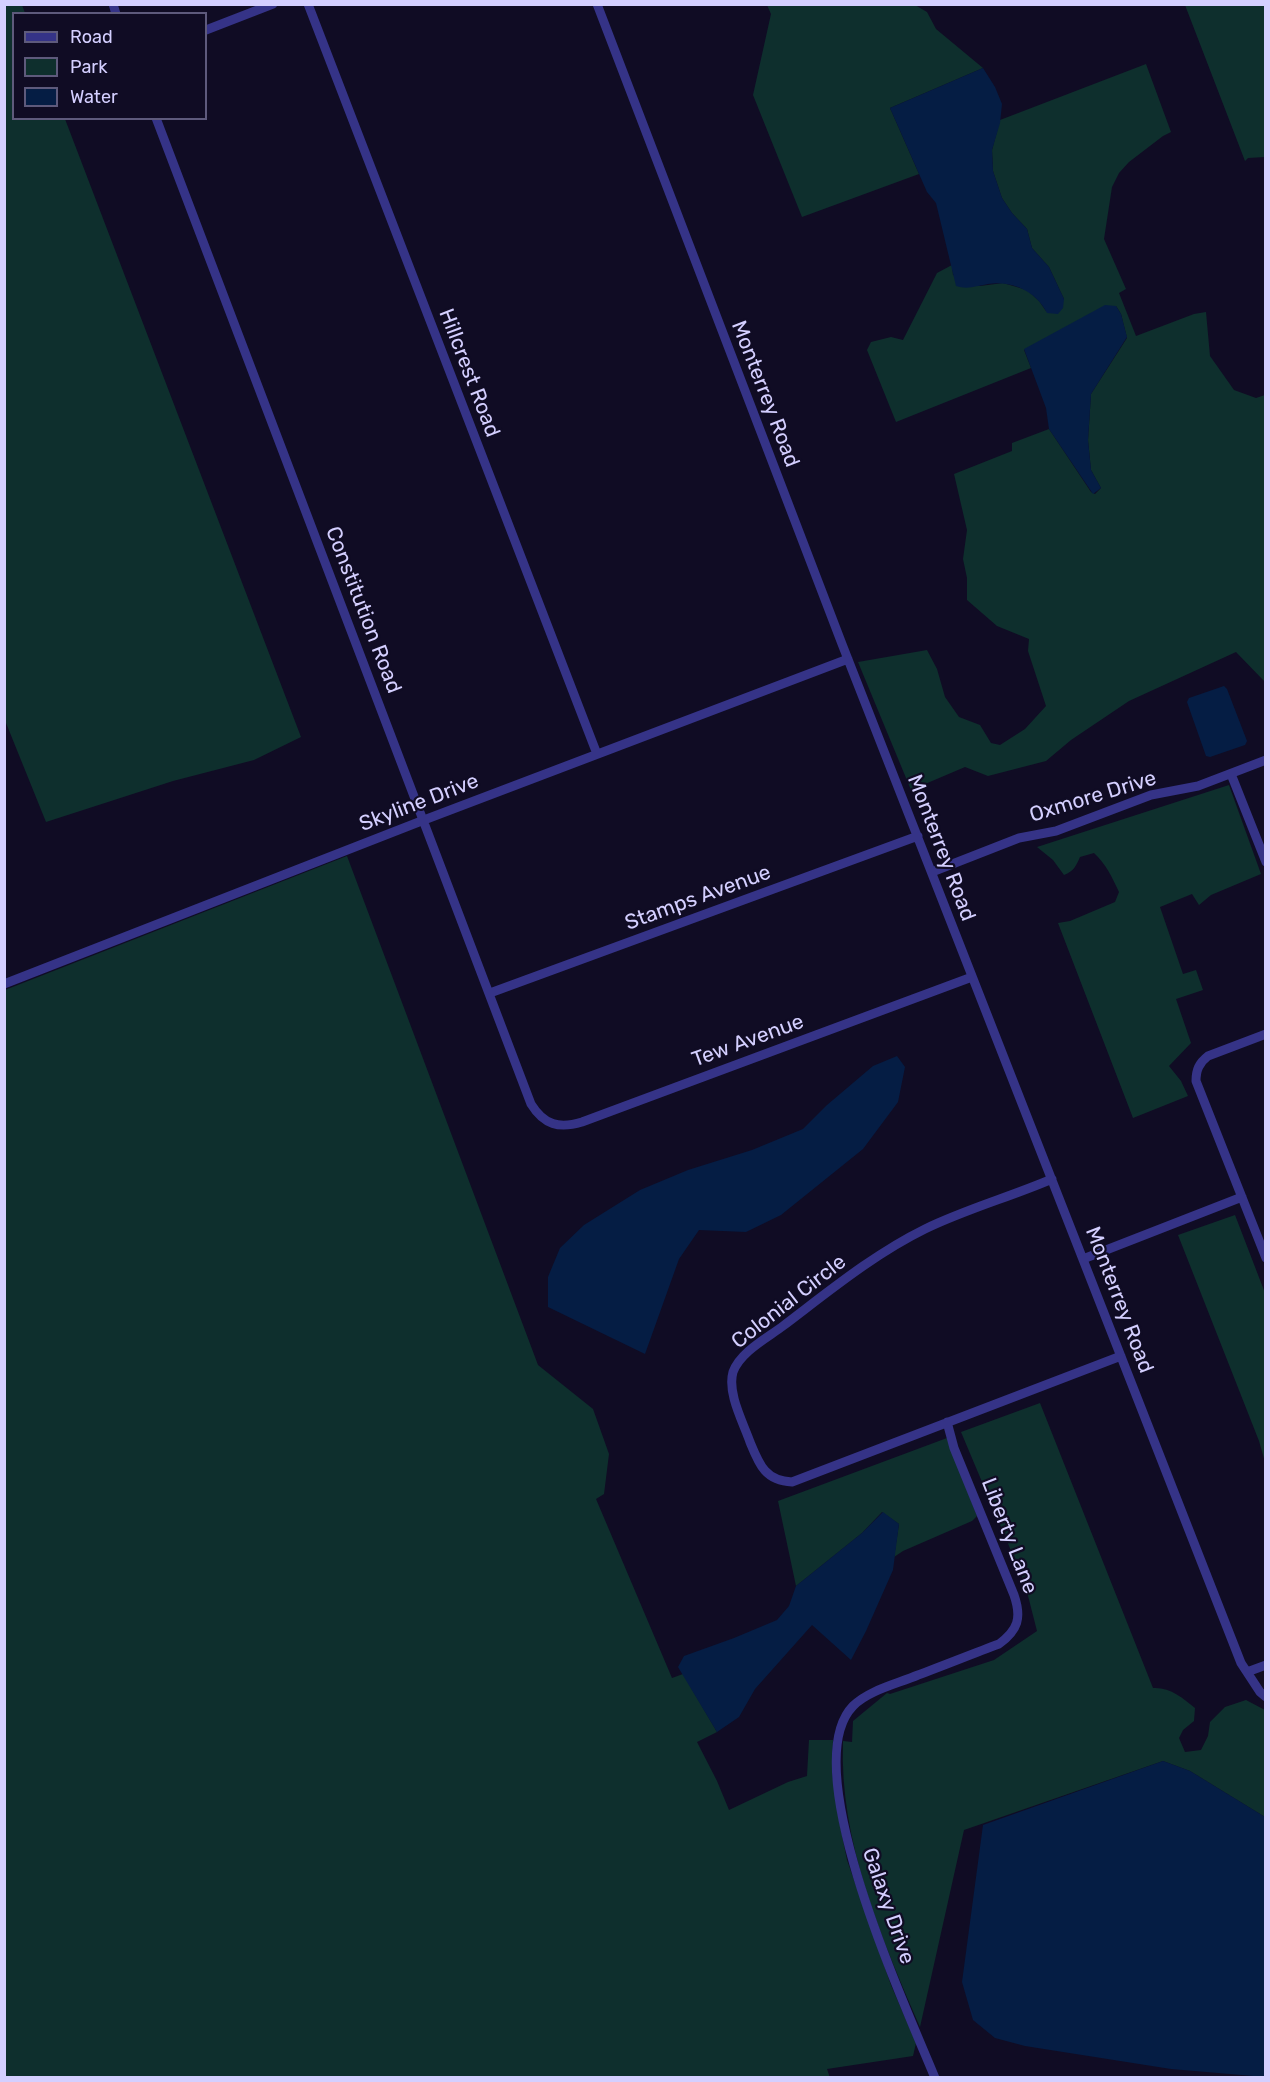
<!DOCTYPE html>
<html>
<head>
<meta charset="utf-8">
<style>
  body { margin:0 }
  #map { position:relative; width:1270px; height:2082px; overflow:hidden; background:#100c24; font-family:Rubik,sans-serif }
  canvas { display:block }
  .frame { position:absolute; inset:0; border:6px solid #d4cfff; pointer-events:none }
  .legend { position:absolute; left:12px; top:12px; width:195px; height:108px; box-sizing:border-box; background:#100c24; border:2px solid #5e5a7c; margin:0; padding:8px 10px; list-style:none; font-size:18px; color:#d4cfff }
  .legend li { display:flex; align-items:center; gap:12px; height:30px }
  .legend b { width:30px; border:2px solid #5e5a7c }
</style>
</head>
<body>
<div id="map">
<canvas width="1270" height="2082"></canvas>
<div class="frame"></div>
<ul class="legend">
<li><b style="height:8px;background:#353387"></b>Road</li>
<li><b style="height:16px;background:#0e2f2d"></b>Park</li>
<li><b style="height:16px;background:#051d44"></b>Water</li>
</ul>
</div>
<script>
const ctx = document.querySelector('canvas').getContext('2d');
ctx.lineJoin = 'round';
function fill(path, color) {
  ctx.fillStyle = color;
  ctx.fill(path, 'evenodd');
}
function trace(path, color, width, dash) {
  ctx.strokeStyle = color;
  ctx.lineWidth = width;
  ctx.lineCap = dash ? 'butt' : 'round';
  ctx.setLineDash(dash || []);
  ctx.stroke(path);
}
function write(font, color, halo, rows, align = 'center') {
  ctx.font = font + ' Rubik,sans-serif';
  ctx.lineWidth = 4.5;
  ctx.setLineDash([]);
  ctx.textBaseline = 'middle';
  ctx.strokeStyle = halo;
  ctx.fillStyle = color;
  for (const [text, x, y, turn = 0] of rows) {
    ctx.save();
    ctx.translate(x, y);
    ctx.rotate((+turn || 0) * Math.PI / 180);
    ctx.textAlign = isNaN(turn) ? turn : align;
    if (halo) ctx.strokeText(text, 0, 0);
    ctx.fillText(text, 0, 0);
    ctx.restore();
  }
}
const green = new Path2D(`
  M22,5L25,13L14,14V118L65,119L301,737L254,760L173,781L46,822L4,718V5Z
  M767,5H915L927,12L936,29L983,68L890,108L919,174L802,217L753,95L771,14Z
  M1185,5H1265V157L1248,158L1245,161Z
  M1146,64L1171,132L1163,136L1129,162L1119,173L1112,187L1104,239L1126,289L1119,293L1136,336L1194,314L1206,312L1210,356L1234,390L1256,398L1265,395V682L1236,652L1129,701L1071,740L1046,761L988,776L965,767L911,790L858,662L927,650L937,669L945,697L959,717L980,725L991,743L1000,745L1025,729L1046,706L1028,651L1029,639L997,626L967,600V578L963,559L967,530L954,474L1012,451V443L1049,429L1091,492L1095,494L1101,488L1091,470L1088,440L1091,394L1127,338L1121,314L1116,306L1024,350L1031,368L896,422L867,350L871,342L891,337L903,340L937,273L952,265L953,275L980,286L1003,283L1027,290L1039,301L1046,311L1064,299L1049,267L1032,248L1027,229L1012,213L1002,198L993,171L992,150L1000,120Z
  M1229,785L1261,874L1211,895L1199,905L1192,894L1160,907L1183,974L1196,970L1203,990L1176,999L1191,1043L1169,1066L1181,1081L1188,1096L1133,1118L1058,923L1070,921L1115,902L1119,892C1112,877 1106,864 1094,853L1080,857C1076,866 1074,871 1064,875L1053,860L1037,847Z
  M347,856L538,1365L593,1409L609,1454L604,1494L596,1499L672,1678L683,1674L717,1732L697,1742L717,1781L729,1810L788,1782L807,1776L809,1740H833L832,1772L838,1815L847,1860L891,1985L916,2043L913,2056L827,2069L830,2078H5V990Z
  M1235,1215L1265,1293V1462L1259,1441L1178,1235Z
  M1040,1403L1153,1688C1170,1687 1183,1698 1195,1708L1194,1721L1183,1730L1179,1738L1185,1752L1201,1750L1208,1736L1210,1722L1225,1707L1246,1700L1265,1710V1817L1190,1771L1163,1761L964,1830L920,2027C881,1937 839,1841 843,1741L852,1742L853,1721L887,1693L890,1694L994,1660L1037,1631L1025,1584L961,1432Z
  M947,1438L977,1516L972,1521L903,1551L894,1557L899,1524L882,1512L862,1533L796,1586L778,1501Z`);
const water = new Path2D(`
  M983,68L995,87L1002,104L1000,123L992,150L993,171L1002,198L1012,213L1027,229L1032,248L1049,267L1064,299L1063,308L1058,314L1047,313C1037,292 1012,280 988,284C976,286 968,290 956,286L936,203L927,192L890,108Z
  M1105,305L1116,306L1121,314L1127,337L1091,394L1088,440L1091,470L1101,488L1093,494L1049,429L1046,408L1024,349Z
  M1224,686L1227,689L1247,741L1245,745L1210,757L1206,756L1187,702L1189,698Z
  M897,1056L905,1067L898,1102L863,1149L781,1215L746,1232L699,1230L679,1259L645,1354L548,1307V1277L560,1248L584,1225L640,1190L688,1170L752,1150L803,1129L827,1105L873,1066Z
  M883,1512L899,1524L893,1570L866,1631L851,1660L812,1625L755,1689L739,1717L717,1732L678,1667L684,1656L734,1638L777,1620L789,1606L796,1586L862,1533Z
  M1163,1761L1190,1771L1265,1817V2077L1171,2069L1025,2046L995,2038L973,2020L962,1982L983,1825Z`);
const minor = new Path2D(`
  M113,4L116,14
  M308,4L597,754
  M597,4L842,644L1241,1663L1260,1692L1266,1697
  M206,30L273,4
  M156,118L531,1104C544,1125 559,1129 582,1122L972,977
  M1231,774L1266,862
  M932,872L1019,838L1056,831L1151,795L1198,786L1266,760
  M4,984L424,820L848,659
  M490,993L918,836
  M1266,1034L1208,1056C1199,1063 1196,1070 1196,1081L1266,1258
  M1052,1179C1010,1197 966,1209 925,1229C874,1254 828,1292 783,1326C767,1338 740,1352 733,1372C727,1393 743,1422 750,1442C759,1464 765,1481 792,1482L1121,1356
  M1083,1259L1242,1197
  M1247,1672L1266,1665
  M935,2078C907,2009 794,1767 853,1706C869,1690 897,1684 918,1675C945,1665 972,1654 999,1644C1018,1630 1022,1618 1014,1595L954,1448L947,1422`);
const streetNames = [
  ["Hillcrest Road",469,373,69],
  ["Monterrey Road",765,394,69],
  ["Constitution Road",363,610,69],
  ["Oxmore Drive",1093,797,-17],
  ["Skyline Drive",419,803,-21],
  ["Monterrey Road",941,848,69],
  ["Stamps Avenue",698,898,-20],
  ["Tew Avenue",748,1041,-20],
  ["Monterrey Road",1119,1300,69],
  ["Colonial Circle",789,1302,-38],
  ["Liberty Lane",1009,1536,69],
  ["Galaxy Drive",888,1906,71]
];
fill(green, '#0e2f2d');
fill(water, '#051d44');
trace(minor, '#353387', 9);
write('21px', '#d4cfff', '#100c24', streetNames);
</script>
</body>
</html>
